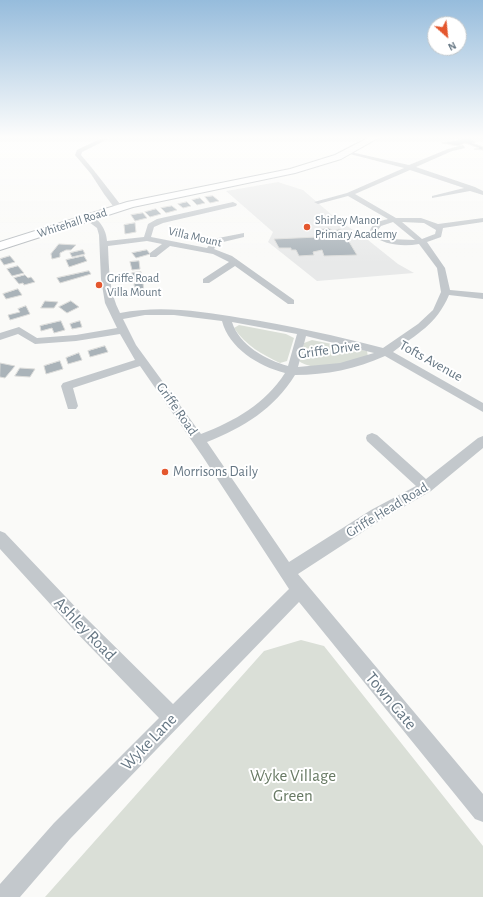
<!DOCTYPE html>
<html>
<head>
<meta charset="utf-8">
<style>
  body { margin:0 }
  #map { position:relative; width:483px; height:897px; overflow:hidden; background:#fafaf8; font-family:"Alegreya Sans",sans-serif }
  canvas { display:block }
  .north { position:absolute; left:427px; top:16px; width:40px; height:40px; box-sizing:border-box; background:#fff; border:1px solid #c1c8cd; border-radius:50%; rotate:153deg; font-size:11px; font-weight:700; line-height:16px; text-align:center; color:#657683 }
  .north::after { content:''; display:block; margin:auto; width:14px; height:18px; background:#e4572e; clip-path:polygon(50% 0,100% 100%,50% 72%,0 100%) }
</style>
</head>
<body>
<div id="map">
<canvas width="483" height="897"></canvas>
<div class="north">N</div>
</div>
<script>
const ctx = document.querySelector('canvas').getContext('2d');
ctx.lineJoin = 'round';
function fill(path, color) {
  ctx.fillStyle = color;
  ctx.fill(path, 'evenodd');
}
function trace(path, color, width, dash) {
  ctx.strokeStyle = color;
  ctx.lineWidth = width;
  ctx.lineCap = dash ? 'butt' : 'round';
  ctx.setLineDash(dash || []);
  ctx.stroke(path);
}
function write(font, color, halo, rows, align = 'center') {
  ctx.font = font + ' "Alegreya Sans",sans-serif';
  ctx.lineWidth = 4;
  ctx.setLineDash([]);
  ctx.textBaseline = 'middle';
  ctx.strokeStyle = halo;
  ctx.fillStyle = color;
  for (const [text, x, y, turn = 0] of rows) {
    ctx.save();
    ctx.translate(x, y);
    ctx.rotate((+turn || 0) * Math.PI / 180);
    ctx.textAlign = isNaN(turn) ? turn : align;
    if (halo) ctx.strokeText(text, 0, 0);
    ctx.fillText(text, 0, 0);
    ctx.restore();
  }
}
const built = new Path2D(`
  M278,182L303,190L339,221L363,236L398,264L414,273L317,281L268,242L273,232L226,191Z`);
const green = new Path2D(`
  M239,325L286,334L294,338L287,361L280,363C262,354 246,346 234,328Z
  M312,340L367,351L368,357C350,361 315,374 299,361L304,343Z
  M301,640L324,646L483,846V897H45L264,651Z`);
const building = new Path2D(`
  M467,138L476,142L472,143L483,147V150L474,149L479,148L465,143L458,146L442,143Z
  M213,196L219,201L210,203L205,197Z
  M200,198L205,203L197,205L192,200Z
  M187,202L191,206L183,208L178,204Z
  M172,206L177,210L166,213L161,208Z
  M156,209L161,214L150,217L145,212Z
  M143,213L147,218L135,221L131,215Z
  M135,223L136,232L125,234L124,225Z
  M329,228L333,231L339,229L348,234L345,235L357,255L324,256L322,250L313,252L314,255L299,256L296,250H291V248H279L274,239L318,237L316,233H323L320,230Z
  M59,244L76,245L71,250H66L60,253V257L52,259L51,254Z
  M83,250L85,254L72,257L70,253Z
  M147,250L150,254L136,258L132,253Z
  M10,256L15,262L4,265L0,259Z
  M84,256L87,261L69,267L66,260Z
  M139,261L140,269L132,270L130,262Z
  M18,266L24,273L12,276L7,269Z
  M89,271L91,274L60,283L57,278Z
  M141,272L142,280L133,281L132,273Z
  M25,275L28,278L31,277L35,282L24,285L23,283L19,284L14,278Z
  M143,283L144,292L135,293L134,284Z
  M18,289L22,295L6,299L3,294Z
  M45,301L58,302L54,308H41Z
  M71,301L79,307L67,313L59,307Z
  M26,306L30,314L10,320L8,315L20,312L18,309Z
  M61,321L65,330L54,333L52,328L41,331L40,326Z
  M80,321L82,327L72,329L70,324Z
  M105,346L108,352L90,357L88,351Z
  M79,353L82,360L68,364L66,358Z
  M60,361L63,369L46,374L44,366Z
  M0,364V363L15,366L5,378L0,377Z
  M20,368L35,369L30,377L15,376Z`);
const minor = new Path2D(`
  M102,138H110L82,152L81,155C96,172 109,190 123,208L122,210H116L104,194L91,174L75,155L77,150Z
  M463,145L465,148L452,151L416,167L475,187L483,191V195L470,191L432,198V196L464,188L410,170L355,194L396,218H421L438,224L483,218V222L443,228L441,237L427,242L445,268L450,290L483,293V299L449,295C436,325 418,333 393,352L483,403V412L385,356C356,369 326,375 295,375C274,409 244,427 207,442L289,562L371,510L416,486L367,441L366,438L367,435L372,433L377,435L426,479L478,438L483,436V448L431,491L381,520L298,574L483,794V822L475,819L299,602L70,839L20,897H0V884L54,823L159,718L72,628L0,549V531L5,533L84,616L173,704L289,589L203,457L140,366L73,388L78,406L76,409H68L61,386L63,383L135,360L120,334L76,341L35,344L18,334L0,340V333L19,327L37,338L76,335L117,328L105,303L101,279L99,235L97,228L85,219V215C98,214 107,231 107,241L144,237L148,224L157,219L233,202L237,204L236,206L163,223L154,227L151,237L207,248L213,239L244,233V237L219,243L214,249L232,256L294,300V304H288L235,266L209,283H203V279L229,262L213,254L170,246L156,257H150V253L162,244L147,241L108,246C109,269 109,292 120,313C160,305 200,311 241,318C289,325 336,336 383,348L418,324L433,310L441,292L437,268L419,244C402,247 384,245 370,234C369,224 380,221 388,219L348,196L318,204L314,202L347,193L404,168L346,153V151L409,165L448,149ZM393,222L415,240L389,239L377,231L381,226ZM402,222L424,223L436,230L435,234L422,239ZM145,315H174L222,321C229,348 258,366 285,373C265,404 235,421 201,434L136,345L123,319ZM232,322L297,334L288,366C266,360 239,345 232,322ZM306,336L374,353L340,363L298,367Z`);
const highway = new Path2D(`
  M368,138H378L341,159L295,173L133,207L0,250V242L127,202L290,169L335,155Z`);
const markers = [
  [307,227,4,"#e4572e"],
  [99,285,4,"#e4572e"],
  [165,472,4,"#e4572e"]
];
const farPoinames = [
  ["Shirley Manor",315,220],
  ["Primary Academy",315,234],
  ["Griffe Road",107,278],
  ["Villa Mount",107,292]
];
const farStreetnames = [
  ["Whitehall Road",72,223,-18],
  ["Villa Mount",195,237,13]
];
const streetNames = [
  ["Griffe Drive",329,350,-8],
  ["Tofts Avenue",431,361,29],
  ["Griffe Road",177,409,55],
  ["Griffe Head Road",387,510,-31]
];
const poiNames = [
  ["Morrisons Daily",173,472]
];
const nearStreetnames = [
  ["Ashley Road",85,629,46],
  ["Town Gate",391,701,50],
  ["Wyke Lane",149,742,-46]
];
const nearParknames = [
  ["Wyke Village",293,776],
  ["Green",293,796]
];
fill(built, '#e8e9e9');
fill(green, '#dadfd7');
fill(building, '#aab3b9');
trace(building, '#dcdcda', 1);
trace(highway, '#b4b9bd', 2);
fill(minor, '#c3c8cc');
fill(highway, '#fff');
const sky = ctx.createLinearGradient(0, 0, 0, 264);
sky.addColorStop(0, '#96bcdc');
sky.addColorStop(0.52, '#fdfdfc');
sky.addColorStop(1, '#fdfdfc00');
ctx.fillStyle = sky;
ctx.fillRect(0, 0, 483, 264);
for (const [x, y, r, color] of markers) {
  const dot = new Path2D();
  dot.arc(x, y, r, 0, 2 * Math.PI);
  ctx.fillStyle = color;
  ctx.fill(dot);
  trace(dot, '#fff', 1.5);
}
write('12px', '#657683', '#fff', farPoinames, 'left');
write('12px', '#657683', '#fff', farStreetnames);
write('14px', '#657683', '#fff', streetNames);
write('14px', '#657683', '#fff', poiNames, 'left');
write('17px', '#657683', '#fff', nearStreetnames);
write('17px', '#687a64', '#fff', nearParknames);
</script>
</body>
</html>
